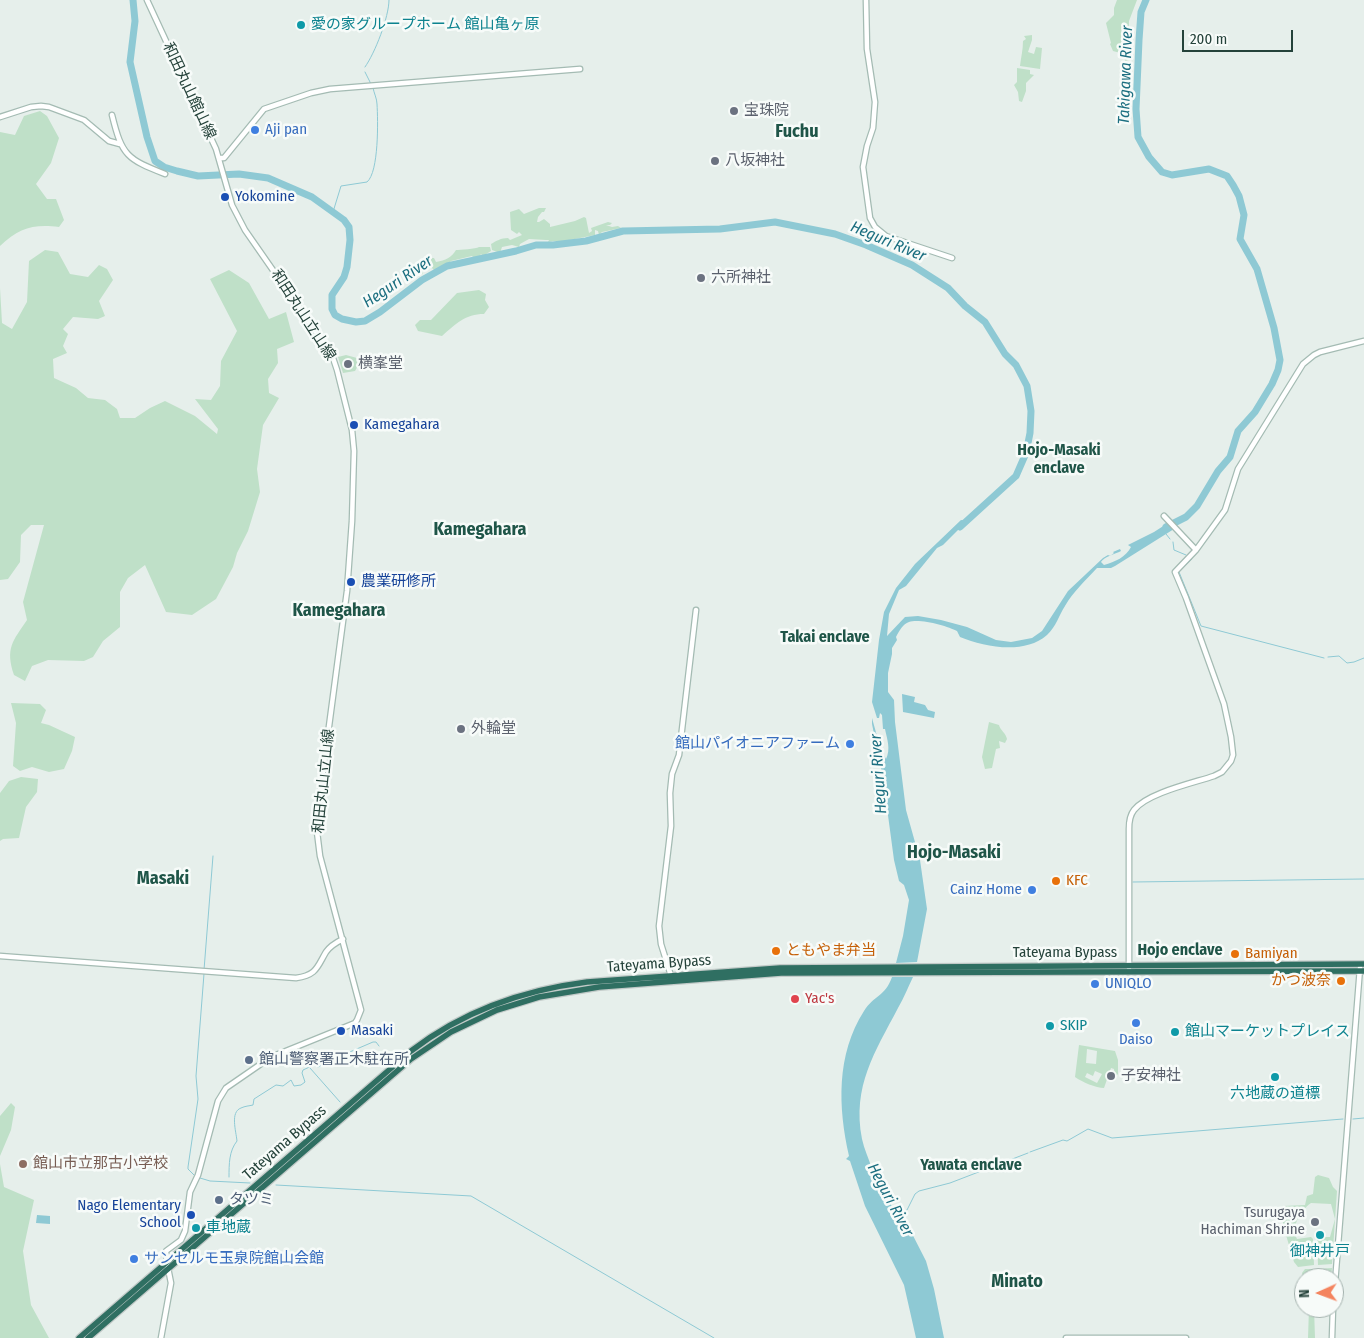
<!DOCTYPE html>
<html>
<head>
<meta charset="utf-8">
<style>
  body { margin:0 }
  #map { position:relative; width:1364px; height:1338px; overflow:hidden; background:#e6efeb; font-family:"Fira Sans Condensed",sans-serif }
  canvas { display:block }
  .north { position:absolute; left:1294px; top:1268px; width:50px; height:50px; box-sizing:border-box; background:#f7fbf9; border:1px solid #a3b1ad; border-radius:50%; rotate:268deg; font-size:14px; font-weight:700; line-height:20px; text-align:center; color:#24423a }
  .north::after { content:''; display:block; margin:auto; width:18px; height:22px; background:#f4845f; clip-path:polygon(50% 0,100% 100%,50% 72%,0 100%) }
  .scale { position:absolute; left:1182px; top:30px; width:111px; height:22px; box-sizing:border-box; border:2px solid #24423a; border-top:0; padding-left:6px; font-size:15px; line-height:18px; white-space:nowrap; color:#24423a; -webkit-text-stroke:4px #f7fbf9; paint-order:stroke }
</style>
</head>
<body>
<div id="map">
<canvas width="1364" height="1338"></canvas>
<div class="north">N</div>
<div class="scale">200 m</div>
</div>
<script>
const ctx = document.querySelector('canvas').getContext('2d');
ctx.lineJoin = 'round';
function fill(path, color) {
  ctx.fillStyle = color;
  ctx.fill(path, 'evenodd');
}
function trace(path, color, width, dash) {
  ctx.strokeStyle = color;
  ctx.lineWidth = width;
  ctx.lineCap = dash ? 'butt' : 'round';
  ctx.setLineDash(dash || []);
  ctx.stroke(path);
}
function write(font, color, halo, rows, align = 'center') {
  ctx.font = font + ' "Fira Sans Condensed","Noto Sans JP",sans-serif';
  ctx.lineWidth = 5;
  ctx.setLineDash([]);
  ctx.textBaseline = 'middle';
  ctx.strokeStyle = halo;
  ctx.fillStyle = color;
  for (const [text, x, y, turn = 0] of rows) {
    ctx.save();
    ctx.translate(x, y);
    ctx.rotate((+turn || 0) * Math.PI / 180);
    ctx.textAlign = isNaN(turn) ? turn : align;
    if (halo) ctx.strokeText(text, 0, 0);
    ctx.fillText(text, 0, 0);
    ctx.restore();
  }
}
const green = new Path2D(`
  M1117,0H1137L1129,21L1128,60L1125,61L1124,54L1113,51L1110,44L1111,43L1106,23L1114,15V8Z
  M1032,35V40L1028,52L1034,54L1036,47L1042,48L1040,69L1020,66C1021,57 1023,50 1023,41L1026,39L1024,36Z
  M1017,68L1030,70V74L1034,75L1026,83V91L1022,102L1019,101L1018,92L1014,85L1017,82Z
  M40,111L47,116L59,138L51,163L36,184L47,199H56L64,220L59,227C33,224 19,228 0,246V132L15,135L24,116Z
  M539,208H546L544,212H542L538,217L537,222H539L544,219L550,224V227L575,221L584,217L586,218L589,233L592,231L591,228L608,222L612,223L610,225H606L612,227L618,226L621,228L602,232L599,235L598,231L595,230V235L570,240L562,243L554,241L548,242L549,240H546L529,239L520,244L519,247L512,245L502,247L500,253L492,250L491,244C496,241 501,238 508,238L510,240L522,235L519,232L517,234L511,230L510,212L519,209L524,214Z
  M479,247H490L491,251L483,256L481,254L480,256L474,258L472,256L451,261L446,266L434,270L432,268L423,271V274L411,276L405,281L413,267L420,265L423,266L427,264L432,258H434L436,262C446,260 451,258 456,250C460,250 476,249 479,247Z
  M45,250L58,252L70,274L88,277L99,265L107,269L113,280L99,301L105,316L98,319L73,317L63,329L68,334L63,346L67,353L53,359L54,378L76,388L88,398L105,400L117,409L120,418H135L150,408L165,401L195,416L217,434L218,429L195,399L211,400L220,386L221,361L237,331L210,279L229,270L249,283L269,319L286,312L294,342L277,349L278,363L268,379L269,393L279,398L263,425L257,469L260,492L248,531L237,553L233,567L216,599L192,615L166,612L145,565L128,578L120,592V627L103,641L93,657L84,661L48,660L32,666L25,681L14,675C5,648 13,641 27,620L23,602L44,525H31L21,535L20,562L8,579L0,580V288L2,323L12,329L27,302L29,261Z
  M479,290L486,294L485,300L489,307L484,314C465,314 456,324 442,336L418,331L415,325L420,320H431L457,293Z
  M346,355L357,358L359,364L355,371L343,373L338,357Z
  M11,703L40,704L46,710L41,723L49,725L75,737L72,751L64,769L49,772L32,767L20,771L13,766L16,723Z
  M989,722L999,725C1000,730 1006,733 1007,739L1005,743L999,741L1000,748L996,749L992,768L985,769L982,757Z
  M21,777L38,779L37,792L26,807L19,838L3,839L0,841V793L9,781Z
  M1079,1045L1115,1051L1118,1060V1074L1115,1077L1114,1069L1111,1068L1104,1088C1096,1088 1082,1082 1075,1077ZM1087,1049L1097,1051L1096,1064L1086,1063ZM1095,1071L1102,1074L1097,1083L1085,1077L1087,1073L1093,1076Z
  M11,1103L15,1107L11,1130L0,1156V1116Z
  M0,1164L4,1187L34,1200L23,1251L31,1305L49,1338H0Z
  M1318,1175L1329,1178L1333,1187L1337,1191L1332,1264L1318,1265L1317,1239L1319,1237H1330L1335,1219L1331,1204L1311,1203C1300,1211 1291,1226 1297,1239L1311,1237L1313,1239L1314,1265L1298,1267L1294,1262L1283,1225L1282,1207L1283,1206L1305,1205L1307,1196L1313,1194L1315,1177Z
  M1332,1268L1331,1278H1318V1269Z
  M1305,1269H1313L1314,1278H1304V1282L1302,1273Z
  M1309,1308H1314L1315,1338H1308Z`);
const water = new Path2D(`
  M961,520L967,521L943,545L937,548L906,586L899,590L889,614L887,636L905,617L918,616L941,620L967,627L996,640L1011,642L1032,638L1042,631L1068,591L1103,558L1108,555L1110,556L1114,553L1113,552L1120,549L1121,551C1115,554 1104,557 1101,562L1104,565C1115,562 1126,557 1131,547L1128,545L1154,532L1168,523L1174,529L1115,566L1111,568H1097C1086,580 1073,592 1065,606C1059,615 1056,627 1047,635C1024,655 985,647 960,637L957,631C948,626 919,618 909,622C903,624 899,631 896,637L897,640L892,648V654L888,673V692L894,700L895,722L906,810L920,860L927,909L917,962L896,963L903,936L909,900L904,885L899,881L894,860L883,778L872,724V718L880,747L886,759C891,749 887,739 885,729H883L882,715L880,713L879,718H877L872,702L879,640L884,612L896,588L915,564Z
  M902,694L915,697L914,702L925,705L928,710L935,712L934,718L903,712Z
  M892,977H913C908,987 904,998 898,1008C875,1052 852,1086 862,1139C864,1149 869,1159 872,1169L875,1170L893,1209L895,1212L902,1210L905,1215L904,1218L926,1261L934,1289L944,1338H916L904,1285L865,1206L850,1161L846,1159L849,1156C838,1107 836,1055 864,1011C874,995 885,997 892,977Z
  M37,1215L50,1216V1224L36,1223Z`);
const stream = new Path2D(`
  M365,67C375,53 389,17 389,0
  M365,72L371,84
  M333,212L341,186L367,182C379,172 378,120 377,104C377,99 374,93 373,88
  M1166,534L1170,539
  M1173,542L1174,550L1186,555
  M1192,559L1179,572L1201,626L1324,658
  M1328,657L1339,656L1347,663L1354,662L1364,658
  M1133,882L1364,879
  M204,970L213,856
  M310,1068L340,1102
  M1353,1119L1364,1118
  M1030,1152L1063,1140L1067,1141L1088,1129L1112,1138L1343,1119
  M195,1176L188,1169V1167L198,1099L196,1076L204,974
  M229,1177C229,1164 229,1151 237,1141C236,1131 230,1112 241,1108C245,1106 249,1106 253,1105L254,1099L276,1085L283,1086L291,1080L294,1086L301,1085L305,1082L302,1073L303,1070L314,1065L318,1067L331,1060L373,1042H376L379,1046
  M200,1178L210,1181L250,1183
  M276,1185L471,1196L714,1338
  M904,1212L907,1210L915,1194L919,1191L950,1183L1028,1153`);
const river = new Path2D(`
  M133,0L135,21L130,62L147,137L155,161L164,167L177,171L198,176L239,174L268,178L312,197L344,220L349,227L350,240L347,267L344,277L332,295V309L335,315L342,319L356,322L365,321L380,312L422,280L447,266L516,251L536,245H553L586,241L623,231L720,229L775,222L835,234L866,245L912,265L948,288L965,306L985,322L1005,354L1016,365L1027,386L1031,411L1030,433L1026,453L1016,476L960,527
  M1146,0L1141,12L1139,40L1136,109L1138,137L1149,157L1162,172L1172,175L1209,169L1227,176L1233,185L1239,196L1244,215L1240,239L1257,269L1274,328L1280,360L1278,370L1272,384L1255,412L1238,431L1230,457L1218,471L1197,506L1186,517L1166,527`);
const secondary = new Path2D(`
  M147,0L216,149L232,205L245,230L332,355L337,370L352,430L354,451L352,521L347,591L316,824L320,856L361,1010L357,1020L355,1023L271,1057L226,1088L218,1101L198,1175L190,1192L185,1231L181,1240L166,1251L167,1263L171,1283L161,1338
  M866,0L867,49L875,102L873,128L867,146L863,167L870,218L875,227L886,236L952,258
  M112,115C122,156 127,159 165,174
  M0,117L31,107L41,106L49,107L84,120L109,141L120,144
  M220,158H224L264,109L311,93L330,89L580,69
  M1164,516L1196,550
  M0,956L296,978C317,975 317,967 326,952C330,946 337,942 343,939
  M1129,968V829C1129,822 1130,815 1134,810C1147,793 1193,783 1214,776L1222,772L1231,761L1233,755L1231,737L1224,704L1186,598L1175,572L1196,550L1225,510L1238,469L1303,364L1314,355L1320,352L1364,341
  M672,979L661,944L659,926L671,826L670,793L672,774L679,755L696,610
  M1334,1296L1360,968
  M1066,1338H1186
  M1332,1338L1333,1308`);
const highway = new Path2D(`
  M79,1338L411,1051C463,1011 523,990 587,982L780,968L1364,964
  M88,1338L411,1059L451,1032L497,1010L539,997L599,987L781,973L1364,971`);
const markers = [
  [301,25,5,"#0f9aa8"],
  [734,111,5,"#6b7280"],
  [255,130,5,"#3f7fe0"],
  [715,161,5,"#6b7280"],
  [225,197,5,"#1a4fb4"],
  [701,278,5,"#6b7280"],
  [348,364,5,"#6b7280"],
  [354,425,5,"#1a4fb4"],
  [351,582,5,"#1a4fb4"],
  [461,729,5,"#6b7280"],
  [850,744,5,"#3f7fe0"],
  [1056,881,5,"#e8710a"],
  [1032,890,5,"#3f7fe0"],
  [776,951,5,"#e8710a"],
  [1235,954,5,"#e8710a"],
  [1341,981,5,"#e8710a"],
  [1095,984,5,"#3f7fe0"],
  [795,999,5,"#e0444e"],
  [1136,1023,5,"#3f7fe0"],
  [1050,1026,5,"#0f9aa8"],
  [341,1031,5,"#1a4fb4"],
  [1175,1032,5,"#0f9aa8"],
  [249,1060,5,"#5c6f8a"],
  [1111,1076,5,"#6b7280"],
  [1275,1077,5,"#0f9aa8"],
  [23,1164,5,"#8d6e63"],
  [219,1200,5,"#5c6f8a"],
  [191,1215,5,"#1a4fb4"],
  [1315,1222,5,"#6b7280"],
  [196,1228,5,"#0f9aa8"],
  [1320,1235,5,"#0f9aa8"],
  [134,1259,5,"#3f7fe0"]
];
const cultureNames = [
  ["愛の家グループホーム 館山亀ヶ原",311,25],
  ["SKIP",1060,1026],
  ["館山マーケットプレイス",1185,1032],
  ["六地蔵の道標",1275,1094,"center"],
  ["車地蔵",206,1228],
  ["御神井戸",1320,1252,"center"]
];
const streetNames = [
  ["和田丸山館山線",189,91,65],
  ["和田丸山立山線",303,315,57],
  ["和田丸山立山線",324,781,-84],
  ["Tateyama Bypass",1065,953],
  ["Tateyama Bypass",659,964,-4],
  ["Tateyama Bypass",285,1143,-41]
];
const worshipNames = [
  ["宝珠院",744,111],
  ["八坂神社",725,161],
  ["六所神社",711,278],
  ["横峯堂",358,364],
  ["外輪堂",471,729],
  ["子安神社",1121,1076],
  ["Tsurugaya",1305,1213,"right"],
  ["Hachiman Shrine",1305,1230,"right"]
];
const shopNames = [
  ["Aji pan",265,130],
  ["館山パイオニアファーム",840,744,"right"],
  ["Cainz Home",1022,890,"right"],
  ["UNIQLO",1105,984],
  ["Daiso",1136,1040,"center"],
  ["サンセルモ玉泉院館山会館",144,1259]
];
const transitNames = [
  ["Yokomine",235,197],
  ["Kamegahara",364,425],
  ["農業研修所",361,582],
  ["Masaki",351,1031],
  ["Nago Elementary",181,1206,"right"],
  ["School",181,1223,"right"]
];
const foodNames = [
  ["KFC",1066,881],
  ["ともやま弁当",786,951],
  ["Bamiyan",1245,954],
  ["かつ波奈",1331,981,"right"]
];
const healthNames = [
  ["Yac's",805,999]
];
const serviceNames = [
  ["館山警察署正木駐在所",259,1060],
  ["タツミ",229,1200]
];
const educationNames = [
  ["館山市立那古小学校",33,1164]
];
const waterNames = [
  ["Takigawa River",1126,75,-88],
  ["Heguri River",888,242,23],
  ["Heguri River",398,282,-34],
  ["Heguri River",879,774,-94],
  ["Heguri River",890,1200,62]
];
const neighbourhoodNames = [
  ["Hojo-Masaki",1059,451],
  ["enclave",1059,469],
  ["Takai enclave",825,638],
  ["Hojo enclave",1180,951],
  ["Yawata enclave",971,1166]
];
const quarterNames = [
  ["Fuchu",797,132],
  ["Kamegahara",480,530],
  ["Kamegahara",339,611],
  ["Hojo-Masaki",954,853],
  ["Masaki",163,879],
  ["Minato",1017,1282]
];
fill(green, '#bfe0c8');
fill(water, '#8ec9d4');
trace(stream, '#8ec9d4', 1);
trace(river, '#8ec9d4', 7);
trace(secondary, '#a4bbb3', 7);
trace(highway, '#c2cac8', 8);
trace(secondary, '#fff', 4.5);
trace(highway, '#2f6f62', 5.5);
for (const [x, y, r, color] of markers) {
  const dot = new Path2D();
  dot.arc(x, y, r, 0, 2 * Math.PI);
  ctx.fillStyle = color;
  ctx.fill(dot);
  trace(dot, '#f7fbf9', 2);
}
write('15px', '#0d838f', '#f7fbf9', cultureNames, 'left');
write('15px', '#24423a', '#f7fbf9', streetNames);
write('15px', '#5b616d', '#f7fbf9', worshipNames, 'left');
write('15px', '#366cbe', '#f7fbf9', shopNames, 'left');
write('15px', '#164399', '#f7fbf9', transitNames, 'left');
write('15px', '#c56008', '#f7fbf9', foodNames, 'left');
write('15px', '#be3a42', '#f7fbf9', healthNames, 'left');
write('15px', '#4e5e75', '#f7fbf9', serviceNames, 'left');
write('15px', '#785e54', '#f7fbf9', educationNames, 'left');
write('italic 16px', '#1c6f80', '#f7fbf9', waterNames);
write('bold 16px', '#1f5548', '#f7fbf9', neighbourhoodNames);
write('bold 18px', '#1f5548', '#f7fbf9', quarterNames);
</script>
</body>
</html>
